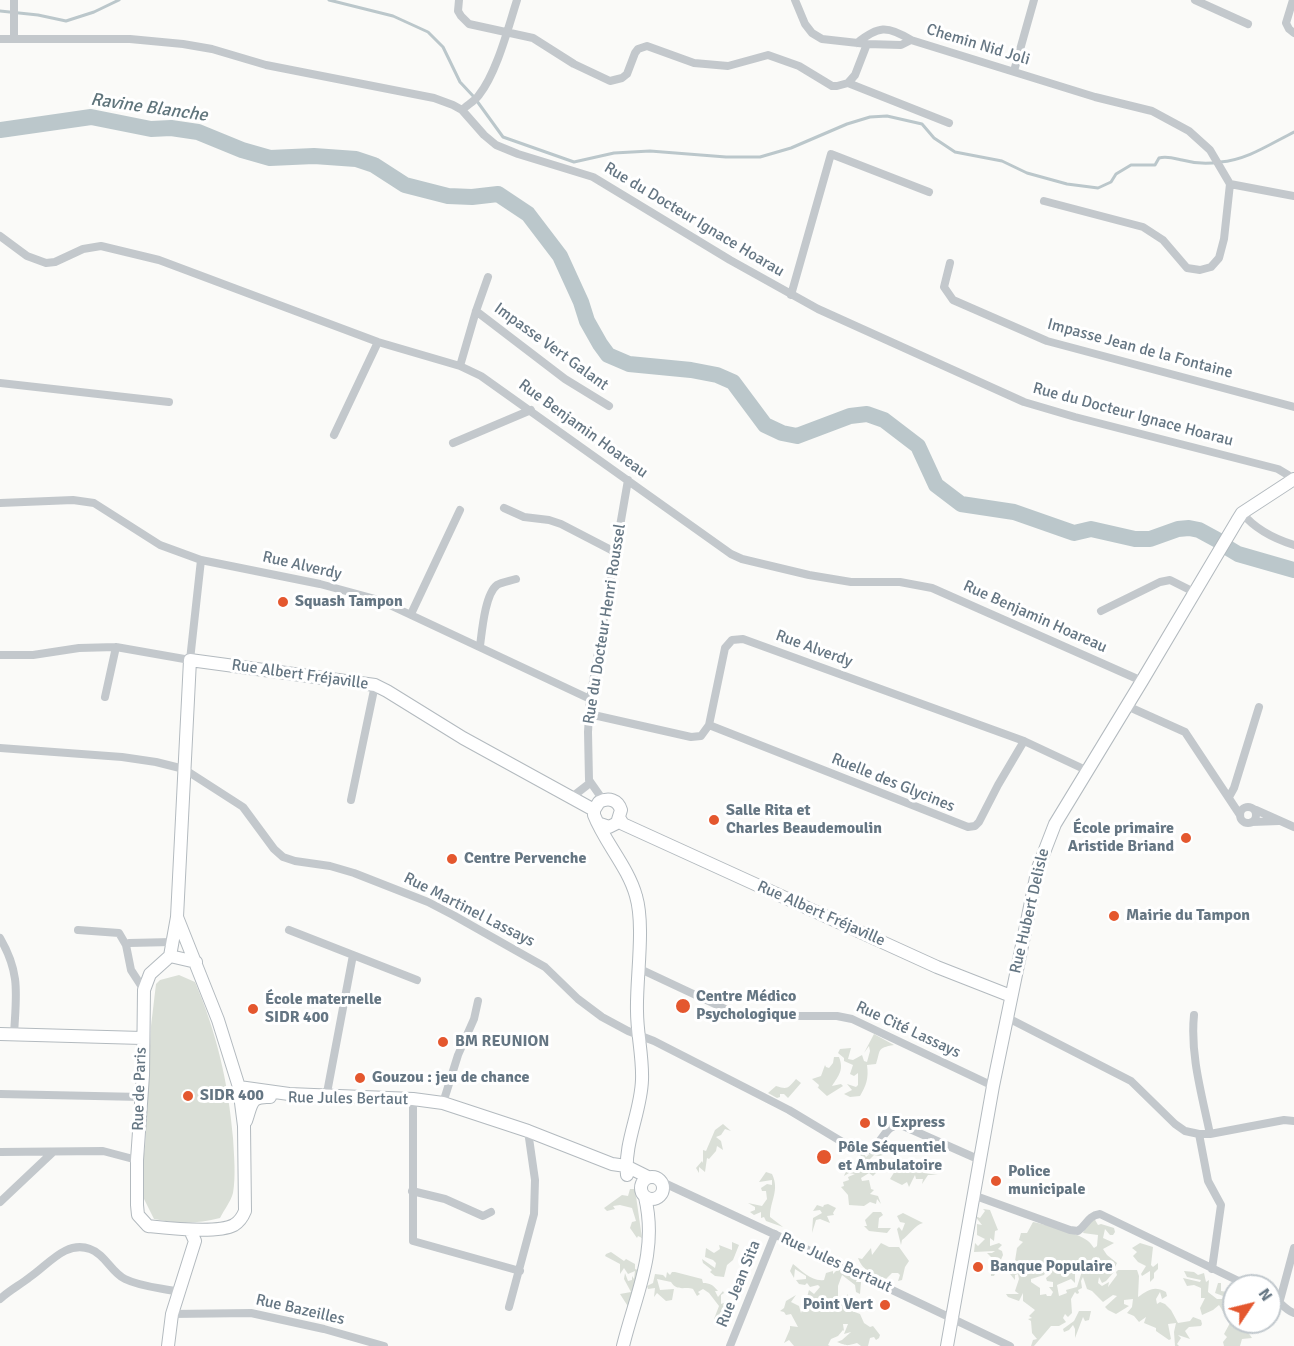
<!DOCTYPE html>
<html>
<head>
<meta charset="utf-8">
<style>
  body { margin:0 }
  #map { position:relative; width:1294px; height:1346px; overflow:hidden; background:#fafaf8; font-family:Signika,sans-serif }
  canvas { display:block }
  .north { position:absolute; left:1222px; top:1274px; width:60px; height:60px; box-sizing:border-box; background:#fff; border:2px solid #c1c8cd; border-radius:50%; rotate:55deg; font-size:16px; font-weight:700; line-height:24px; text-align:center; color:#657683 }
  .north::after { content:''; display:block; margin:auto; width:21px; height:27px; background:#e4572e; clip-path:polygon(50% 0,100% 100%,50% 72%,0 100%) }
</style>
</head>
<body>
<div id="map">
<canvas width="1294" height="1346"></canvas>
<div class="north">N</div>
</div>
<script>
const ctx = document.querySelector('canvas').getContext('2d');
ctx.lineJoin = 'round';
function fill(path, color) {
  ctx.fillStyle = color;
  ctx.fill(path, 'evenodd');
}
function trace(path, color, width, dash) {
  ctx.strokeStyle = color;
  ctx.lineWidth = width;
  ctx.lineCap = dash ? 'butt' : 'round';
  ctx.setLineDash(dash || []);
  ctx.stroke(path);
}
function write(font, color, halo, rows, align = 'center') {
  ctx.font = font + ' Signika,sans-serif';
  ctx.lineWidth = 6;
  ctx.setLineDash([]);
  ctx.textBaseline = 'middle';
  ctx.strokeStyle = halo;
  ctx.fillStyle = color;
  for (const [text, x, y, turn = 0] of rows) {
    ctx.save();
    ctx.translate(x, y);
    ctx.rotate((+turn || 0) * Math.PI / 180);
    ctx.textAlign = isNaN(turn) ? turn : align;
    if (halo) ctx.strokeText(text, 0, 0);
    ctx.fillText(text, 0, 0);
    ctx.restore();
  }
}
const green = new Path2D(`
  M179,975L195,982C217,1034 228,1081 233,1138C234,1155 236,1176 233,1193C231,1201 224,1210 220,1218C197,1224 178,1224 154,1219L144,1199L141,1173L145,1147L151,1026L156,984L160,980Z
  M874,1034L894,1045C876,1048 881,1050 876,1064L867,1065C869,1078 866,1086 860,1096L850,1097L844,1094L852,1090L847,1084L856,1087L858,1085V1073L854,1076L850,1074L853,1065L844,1061V1058L838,1053L840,1049L851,1048L848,1059L853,1060L862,1055L864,1061L867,1062L870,1051L869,1046L864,1053Z
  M834,1057H839C844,1070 839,1075 832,1086L841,1084L843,1086L827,1096L816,1086L818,1088L819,1085L812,1079L821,1076L825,1065L826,1067L829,1068L833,1063Z
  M796,1079L801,1083L788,1098L784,1094H780V1097L777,1098L768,1093L776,1086C788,1090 788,1088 796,1079Z
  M723,1124L731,1131L725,1129L721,1135L716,1137L721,1141L723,1150L717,1146L716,1151L709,1159L707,1158L705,1172L699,1167V1173L696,1168L702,1161L703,1163V1150L706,1151L715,1130Z
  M883,1143V1155L879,1156L874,1155L869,1160H860L863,1163L862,1170L874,1172V1167L876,1168L877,1172L873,1176L869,1173L861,1178L862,1181L869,1180L871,1189L874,1190L870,1194L878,1196L881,1204L877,1199L876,1204L870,1202L864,1206L849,1205L848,1195L841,1187L844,1186L843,1182L849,1180L848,1177L855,1174L849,1173L844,1176C848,1164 856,1164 863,1152L866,1157Z
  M900,1163L924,1173L938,1175H928L922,1184L923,1179H916L915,1175L909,1187L907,1182L902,1185L890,1179Z
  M766,1172L772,1174C780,1191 770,1200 770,1217L783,1227L766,1221L764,1217L761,1218V1212L754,1215L750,1212L755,1210V1207L748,1203L762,1206L767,1199L766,1191H762L761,1188L767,1184L772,1185V1180L759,1182Z
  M630,1189H635L642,1238L638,1236L637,1238L630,1228L632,1222L636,1221L632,1208L620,1205L613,1206L615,1209L607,1211L604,1208L622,1195L628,1196Z
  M828,1204L836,1208L833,1213L834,1215L827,1216L830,1223L820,1219L816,1220L812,1233L813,1218L822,1213L820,1210L813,1211L817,1205L823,1207L824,1205Z
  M983,1209L990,1210L998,1230L995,1231L994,1241L990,1238V1246L999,1243L1002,1245L998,1249L1002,1251L1003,1255L994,1276H991V1257L987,1253H992L995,1251L974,1252L975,1243L978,1246L985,1239L977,1235V1224L982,1225L975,1216L980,1218L985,1211Z
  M873,1212H881L883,1215L879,1218L878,1228H891L887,1233L869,1231L864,1226H867L865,1220Z
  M903,1213L923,1223C915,1225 909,1235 902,1240L901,1245L897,1229L899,1227L902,1231L905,1223L900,1222L897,1216Z
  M1094,1218L1098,1225L1101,1224L1114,1228L1115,1232L1113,1235H1110L1105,1229L1103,1238L1114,1243L1103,1249L1107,1255L1117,1263L1114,1269L1109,1262L1106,1261L1114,1272L1106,1281L1102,1283L1099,1277L1098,1283L1102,1286L1109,1282L1108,1287L1117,1275L1116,1272L1118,1270H1137L1139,1276L1138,1297C1148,1290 1154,1285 1166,1292L1167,1296L1162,1299L1160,1292L1156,1299L1157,1304L1160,1302L1165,1304L1171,1310L1170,1314L1171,1310L1178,1323L1190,1321L1193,1317L1201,1320L1202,1324L1201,1326L1189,1327L1185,1331L1190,1339L1178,1335L1181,1338L1177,1344L1179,1346H1175L1174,1332L1176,1323L1168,1324L1171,1339L1169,1340L1156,1331V1328L1144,1323L1146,1317L1139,1322L1134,1316L1127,1313L1132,1307L1133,1299L1124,1300V1304L1129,1306L1116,1314L1108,1310L1105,1307L1117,1296L1113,1295L1103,1302L1092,1291L1087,1289L1083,1277L1081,1281L1082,1288L1078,1290L1079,1293L1077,1294L1075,1292L1071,1299L1072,1313L1068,1317L1065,1314L1063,1318L1066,1322L1059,1326H1051L1034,1346H1031L1033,1340L1037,1339L1032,1333L1031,1321L1028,1319L1032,1318L1029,1316L1035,1310L1023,1301V1293L1019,1301L1008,1297L1006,1294H1019L1015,1291L1019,1279L1018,1274L1015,1275V1280L1006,1269H1012L1009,1262L1015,1261L1017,1248L1023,1242L1019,1240L1021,1233H1027L1033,1222C1047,1225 1078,1233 1088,1241C1091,1243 1092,1246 1094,1248L1097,1246L1098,1235L1083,1233L1088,1223ZM1089,1260L1088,1268H1083L1077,1287L1066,1290L1067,1293L1059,1296L1057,1285L1071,1279L1075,1283V1264L1078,1262L1084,1263ZM1047,1269L1051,1274L1046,1278L1047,1281L1053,1282V1287H1049L1053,1292L1051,1296H1047L1046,1294L1040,1295V1288L1031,1282V1279L1044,1275Z
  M732,1242L739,1245L733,1260L727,1265L724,1277L715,1276L710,1272L712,1270L703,1263L702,1259L715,1268L716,1263L713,1260L705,1257L706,1248L714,1253L720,1249L719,1245L732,1250Z
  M881,1243L889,1247H899L909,1261L905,1267L902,1280L898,1281L900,1275L898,1273H892L886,1279C873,1272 864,1273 858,1258L862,1259L871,1248L872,1255Z
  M1140,1243L1153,1247L1151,1265L1153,1267L1158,1263V1269L1154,1273V1278L1150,1282V1271L1142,1276L1141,1274L1146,1266L1138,1262L1133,1256L1137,1252L1132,1248Z
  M611,1252L624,1261L626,1259L635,1264V1269L638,1270L629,1308L620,1294L631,1292L624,1279L625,1273L628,1281L632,1280V1276L634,1279L635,1271L628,1274L624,1268L620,1274V1264L605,1256L606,1254Z
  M793,1264C802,1271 812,1282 824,1280L826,1273L833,1271V1274L837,1270L836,1267L855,1276L857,1279L856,1282H861L860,1294L856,1292L855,1285L842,1275L838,1286V1302L832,1308H841L839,1303L848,1294L846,1303L850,1302L852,1311L860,1314L864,1323L870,1327L873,1326L880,1335L879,1338L876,1340L874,1337L870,1338L868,1346H861L857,1343C846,1346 848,1346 837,1342L842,1340L851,1332L844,1334L848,1324H843L844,1331L843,1330L838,1336L831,1339L828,1345L830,1346H794L789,1340L784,1343L790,1329V1326L798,1327L791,1314L786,1315L784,1312L780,1311L784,1308L786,1301L796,1295L791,1302L799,1306L801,1313L803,1308L810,1306L813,1308L815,1306L813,1299L807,1297L809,1290L814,1294L820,1287L818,1285L810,1287L807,1283L805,1285L799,1284L796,1280L806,1279V1276L795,1269L794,1278L790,1271Z
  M1184,1271L1194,1272L1198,1275L1204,1273L1206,1282L1209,1280L1208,1292L1217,1299H1222L1223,1296L1215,1293L1218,1283H1221V1291L1227,1292L1231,1289L1233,1298L1229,1301L1234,1306L1230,1311L1224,1313L1219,1305L1213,1310L1202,1315L1200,1308L1205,1298H1201V1288L1194,1285L1187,1286L1183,1278L1200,1282L1201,1280L1187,1277Z
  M667,1272L670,1275L672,1272H675L702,1279L703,1283C710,1283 713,1285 718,1291H715L718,1297L723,1291L724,1293L721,1295V1304L726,1302L725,1308L718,1322L716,1323L714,1319L719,1306L709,1293L703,1289L698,1292L700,1294L697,1296L693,1289C685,1286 677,1292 671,1282L657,1279L660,1290L674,1289L672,1300L666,1301L657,1293L654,1297L655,1288L648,1289L647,1286L653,1283L655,1274L663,1275L666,1278Z
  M1079,1311H1091L1089,1320L1085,1321L1083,1317L1075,1338V1329L1073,1325L1069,1330L1064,1332L1063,1329L1074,1321Z
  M1230,1323L1236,1329L1238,1327L1240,1330L1246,1329L1252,1338L1242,1339L1240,1346H1224L1223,1342L1227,1337L1224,1334Z`);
const stream = new Path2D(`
  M329,0L393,16L428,32L443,47L460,82L474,97L503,137L574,162L614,153L650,151L726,157H760L791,148L847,124L870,117L887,116L922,124L934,138L955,152L1002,161L1027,173L1067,184L1098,188L1111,182L1116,174L1131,165H1155L1159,158C1167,156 1173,158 1182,160C1193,163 1208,164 1220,162C1247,160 1270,144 1294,132
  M0,11L38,15L66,21L94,12L119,0`);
const river = new Path2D(`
  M0,130L91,117L151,129L171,128L198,132L242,150L270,158L314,156L356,159L374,165L405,185L448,196L472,197L498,194L528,214L560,256L581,302L587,321L600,344L608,355L629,364L691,370L717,375L733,382L765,425L782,433L797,436L850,416L867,414L884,420L918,446L936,485L961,504L1014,512L1074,533L1091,529L1135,539H1150L1178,529L1189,528L1199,530L1223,543L1228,548L1238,554L1294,570`);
const street = new Path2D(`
  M14,0V39
  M459,0L458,11L461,16L469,24L533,38L574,64L610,81L622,78L627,74L635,53L638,49L647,46L694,63L728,66L768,55L799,66L832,86H837L848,83L855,75L867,44
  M795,0L805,24L812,33L822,39L867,44L901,45L911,40L1095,97L1152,111L1189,131L1210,150L1230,184L1294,196
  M1195,0L1248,24
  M1293,0L1286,23L1289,29L1294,33
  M0,39H130L183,44L212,49L266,65L434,98L453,105L462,110L484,135L496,145L518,154L593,177L730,260L818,309L1024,402L1075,417L1278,469L1288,475L1292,480
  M857,43C878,26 887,25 911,40
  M1014,71L1034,0
  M848,83L949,123
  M462,110C467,105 475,101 479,95C497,72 508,28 517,0
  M1044,201L1143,227L1163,240L1187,268L1200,270L1211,267L1219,258L1224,239L1230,184
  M0,236L27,256L46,263L55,262L83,249L101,246L159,260L378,342L460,366L481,376L731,554L742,559L809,575L851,582H900L932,588L1142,681
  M950,263L944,287L953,300L1047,341L1294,407
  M791,295L831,154L929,192
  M476,311L565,379L609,406
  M460,366L476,311L488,277
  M0,383L169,402
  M334,435L378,342
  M453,443L531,410
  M0,503L73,500L94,503L160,545L201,560L320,584L379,600L590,699
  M504,508L524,517L549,520L561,524L615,552
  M1242,513C1255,529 1275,539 1294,545
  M1101,611L1160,582L1170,580L1194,592
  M411,614L460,510
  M480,646C482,631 485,594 497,585C502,582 510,581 516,579
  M0,655H33L79,648L116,647L190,660L201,560
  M105,697L116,647
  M1127,706L1185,732L1240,815
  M589,714L691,737L701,736L709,725L725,648L732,640L743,639L1024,741L1088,771
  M709,725L968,827L975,826L979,822L998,785L1024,741
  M0,748L122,757L156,762L184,769L243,807L274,849L283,857L295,861L330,866L354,873L428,902L453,915L545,967L578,999L602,1017L628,1031L654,1041L789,1110L854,1149C882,1160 880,1123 901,1125L980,1160
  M572,797L590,783
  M1229,797L1234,788L1259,707
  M351,800L375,685
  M603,800L589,780L588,732L590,699L628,480
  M1240 815a8 8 0 1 1 16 0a8 8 0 1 1-16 0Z
  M1256,810L1294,827
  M1252,822L1279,821
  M78,930L119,933L126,945
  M289,930L417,980
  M0,938C21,974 16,995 14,1035
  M638,968L736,1014L760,1016H837L852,1019L993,1086
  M144,990L131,970L126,945L129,943L172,942
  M1194,1015C1190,1055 1202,1095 1210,1134
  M1006,1017L1131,1081L1175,1124L1185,1131L1199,1134H1210L1284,1120L1294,1121
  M0,1094L142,1097
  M326,1098L353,955
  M413,1101V1241L520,1271
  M443,1103L458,1055L474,1019L478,1001
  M1199,1134L1208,1181L1221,1205L1212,1269
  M0,1152L103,1151L137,1160
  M662,1182L789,1241L1010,1346
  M412,1191L445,1199L483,1216L491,1212
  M973,1195L1070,1230L1078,1231C1087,1225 1087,1216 1100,1214L1249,1286
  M0,1202L53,1152
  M1270,1296C1280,1300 1283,1309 1294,1313
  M0,1299C10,1290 20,1285 30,1277C48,1265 66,1240 90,1249C105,1254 111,1272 125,1279C141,1287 162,1288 179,1292
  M1280,1300L1294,1248
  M509,1307L534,1214L535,1180L528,1131
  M172,1314L251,1313L324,1329L384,1346
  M730,1346L775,1234`);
const secondary = new Path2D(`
  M620,819L623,824L634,829L937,967L1011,996
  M600,824L609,827L617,823L621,810C618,800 609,797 599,802L594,810V815C605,843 628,867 636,896C645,926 636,979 637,1011C637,1034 643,1057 642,1080C641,1112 624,1142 627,1175
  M177,917L218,1020L239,1087L244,1126L245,1211C243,1216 239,1222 234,1225C217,1234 167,1228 148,1226L138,1215L137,1205V1160L143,1075L144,990L150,974L170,956L177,917L190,660L375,685L387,691L463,738L594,810
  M170,956L196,962
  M0,1034L142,1038
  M239,1087L289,1094L413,1099L443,1103L528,1131L612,1164L626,1166L648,1177
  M246,1121C252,1104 250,1096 270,1097
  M641 1188a11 11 0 1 1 22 0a11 11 0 1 1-22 0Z
  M168,1346L172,1314L195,1241L190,1230
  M623,1346C636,1293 658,1252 645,1197
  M947,1346L993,1086L1038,868L1055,824L1142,681L1237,521L1242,513L1294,479`);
const markers = [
  [283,602,6,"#e4572e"],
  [714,820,6,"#e4572e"],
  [1186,838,6,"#e4572e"],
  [452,859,6,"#e4572e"],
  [1114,916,6,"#e4572e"],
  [683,1006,8,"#e4572e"],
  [253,1009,6,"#e4572e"],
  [443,1042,6,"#e4572e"],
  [360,1078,6,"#e4572e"],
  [188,1096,6,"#e4572e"],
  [865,1123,6,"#e4572e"],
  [824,1157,8,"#e4572e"],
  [996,1181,6,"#e4572e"],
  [978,1267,6,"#e4572e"],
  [885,1305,6,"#e4572e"]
];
const streetNames = [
  ["Chemin Nid Joli",978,45,17],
  ["Rue du Docteur Ignace Hoarau",694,220,31],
  ["Impasse Vert Galant",551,347,36],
  ["Impasse Jean de la Fontaine",1140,349,15],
  ["Rue du Docteur Ignace Hoarau",1133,415,15],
  ["Rue Benjamin Hoareau",583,429,36],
  ["Rue Alverdy",302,566,13],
  ["Rue Benjamin Hoareau",1035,617,24],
  ["Rue du Docteur Henri Roussel",605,624,-81],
  ["Rue Alverdy",814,649,20],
  ["Rue Albert Fréjaville",300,675,8],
  ["Ruelle des Glycines",893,783,22],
  ["Rue Martinel Lassays",469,910,27],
  ["Rue Hubert Delisle",1030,911,-77],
  ["Rue Albert Fréjaville",821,914,24],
  ["Rue Cité Lassays",908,1030,25],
  ["Rue de Paris",140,1089,-88],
  ["Rue Jules Bertaut",348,1099,1],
  ["Rue Jules Bertaut",836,1263,25],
  ["Rue Jean Sita",739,1284,-68],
  ["Rue Bazeilles",300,1310,13]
];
const poiNames = [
  ["Squash Tampon",295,602],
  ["Salle Rita et",726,811],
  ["Charles Beaudemoulin",726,829],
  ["École primaire",1174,829,"right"],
  ["Aristide Briand",1174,847,"right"],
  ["Centre Pervenche",464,859],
  ["Mairie du Tampon",1126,916],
  ["Centre Médico",696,997],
  ["Psychologique",696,1015],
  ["École maternelle",265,1000],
  ["SIDR 400",265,1018],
  ["BM REUNION",455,1042],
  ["Gouzou : jeu de chance",372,1078],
  ["SIDR 400",200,1096],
  ["U Express",877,1123],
  ["Pôle Séquentiel",838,1148],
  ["et Ambulatoire",838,1166],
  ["Police",1008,1172],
  ["municipale",1008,1190],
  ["Banque Populaire",990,1267],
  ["Point Vert",873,1305,"right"]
];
const waterNames = [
  ["Ravine Blanche",149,108,8]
];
fill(green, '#dadfd7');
trace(stream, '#bbc7cb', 3);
trace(river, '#bbc7cb', 16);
trace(secondary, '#b3babf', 14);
trace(street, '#c3c8cc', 8);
trace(secondary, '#fff', 12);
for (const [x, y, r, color] of markers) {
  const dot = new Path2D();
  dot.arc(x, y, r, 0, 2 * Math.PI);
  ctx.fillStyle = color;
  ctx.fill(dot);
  trace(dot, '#fff', 2);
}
write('16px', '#657683', '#fff', streetNames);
write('bold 16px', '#657683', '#fff', poiNames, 'left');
write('italic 18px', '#60757c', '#fff', waterNames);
</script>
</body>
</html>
